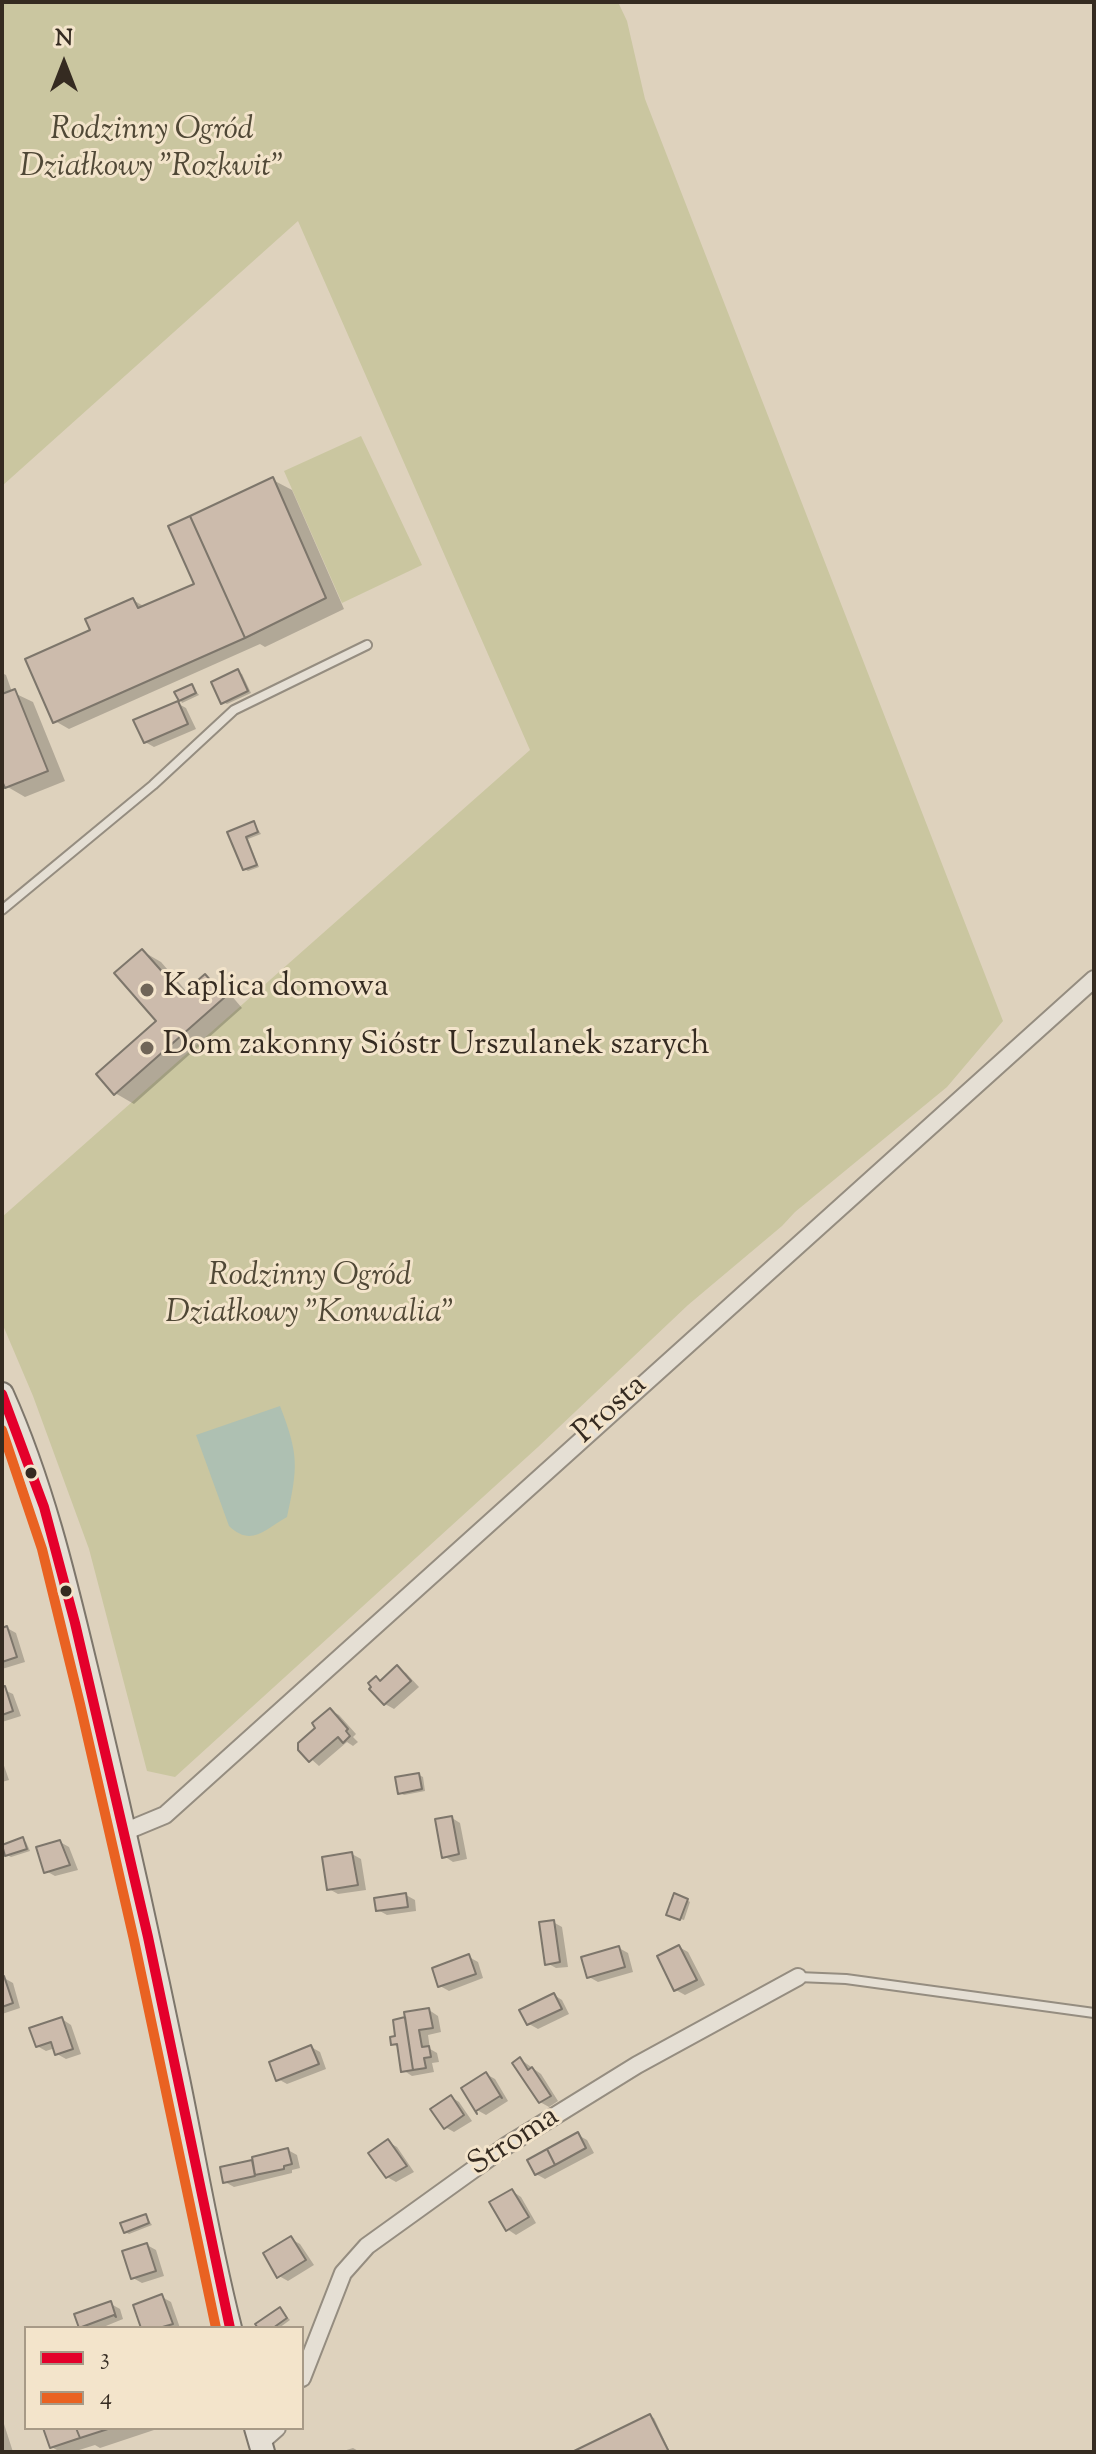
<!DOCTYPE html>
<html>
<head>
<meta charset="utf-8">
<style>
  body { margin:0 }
  #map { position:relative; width:1096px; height:2454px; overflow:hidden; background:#ded2bd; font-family:"Sorts Mill Goudy",serif }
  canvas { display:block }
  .frame { position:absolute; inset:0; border:4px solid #352b21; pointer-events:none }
  .legend { position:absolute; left:24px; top:2326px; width:280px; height:104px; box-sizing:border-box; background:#f3e4cb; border:2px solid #a79a87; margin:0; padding:10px 14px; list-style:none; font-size:24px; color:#352b21 }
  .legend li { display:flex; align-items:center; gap:16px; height:40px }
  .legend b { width:40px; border:2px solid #a79a87 }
  .north { position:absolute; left:24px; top:24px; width:80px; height:80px; -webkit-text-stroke:6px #f3e4cb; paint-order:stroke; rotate:0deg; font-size:22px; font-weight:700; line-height:32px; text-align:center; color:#352b21 }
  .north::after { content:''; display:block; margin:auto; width:28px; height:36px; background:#352b21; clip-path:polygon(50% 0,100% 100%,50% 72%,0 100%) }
</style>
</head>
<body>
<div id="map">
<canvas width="1096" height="2454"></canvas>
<div class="frame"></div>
<ul class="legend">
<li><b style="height:10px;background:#e4002b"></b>3</li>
<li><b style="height:10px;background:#e96222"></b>4</li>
</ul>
<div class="north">N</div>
</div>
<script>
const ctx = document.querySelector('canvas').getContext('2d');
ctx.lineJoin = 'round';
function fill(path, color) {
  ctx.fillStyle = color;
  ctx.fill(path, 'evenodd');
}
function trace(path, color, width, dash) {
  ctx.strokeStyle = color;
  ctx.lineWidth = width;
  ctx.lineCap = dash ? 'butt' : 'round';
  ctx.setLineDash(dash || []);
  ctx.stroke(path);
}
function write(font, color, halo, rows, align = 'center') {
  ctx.font = font + ' "Sorts Mill Goudy",serif';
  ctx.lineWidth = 6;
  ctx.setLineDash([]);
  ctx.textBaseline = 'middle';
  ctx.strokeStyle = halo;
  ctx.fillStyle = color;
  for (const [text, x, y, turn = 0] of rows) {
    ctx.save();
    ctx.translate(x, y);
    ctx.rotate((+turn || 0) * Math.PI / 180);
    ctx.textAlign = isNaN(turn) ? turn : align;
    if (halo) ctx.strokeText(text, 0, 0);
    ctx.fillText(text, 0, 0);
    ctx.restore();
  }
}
const green = new Path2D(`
  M2,2H618L627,21L645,99L1003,1021L947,1087L795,1212L782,1226L688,1305L538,1447L175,1777L147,1771L89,1549L33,1396L2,1323V1217L530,750L298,221L2,486Z
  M361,436L422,565L342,603L284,471Z`);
const water = new Path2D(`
  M280,1406C299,1455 298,1467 287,1517C264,1530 251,1547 229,1526L196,1435Z`);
const shadow = new Path2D(`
  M273,480L292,490L344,609L265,647L260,644L69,729L55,721L92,631L133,600L145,607L196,585Z
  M238,672L242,674L251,693L227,704L223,702Z
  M2,673L6,675L12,692L33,702L65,781L25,797L6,786L2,775Z
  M192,686L199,695L182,703L177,693Z
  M177,703L186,708L196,729L154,747L145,742Z
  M254,823L261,834L248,839L259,867L248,871L244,869L230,833Z
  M142,951L161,962L187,992L205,976L224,987L242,1008L134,1104L115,1093L159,1021Z
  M7,1628L16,1633L25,1662L2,1669V1630Z
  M397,1668L406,1673L419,1687L394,1709L385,1704L381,1682Z
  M2,1689L13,1694L21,1716L2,1722Z
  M330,1710L339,1715L356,1734L353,1737L358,1742L353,1746L347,1742L319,1766L300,1749Z
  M2,1760L9,1780L2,1782Z
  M419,1775L423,1777L425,1791L404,1795L400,1793Z
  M452,1818L460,1823L467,1859L453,1862L444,1856Z
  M23,1840L26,1842L30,1851L11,1857L7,1855Z
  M60,1842L69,1847L78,1870L55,1876L46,1871Z
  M352,1854L361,1859L366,1890L338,1894L329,1889Z
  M406,1895L415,1900L416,1911L387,1915L378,1910Z
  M687,1900L690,1902L684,1920L672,1916Z
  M553,1922L562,1927L568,1967L556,1968L547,1963Z
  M679,1947L688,1952L705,1985L685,1995L676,1990Z
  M619,1948L628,1953L633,1972L598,1982L589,1977Z
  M469,1957L478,1962L483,1978L449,1991L440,1986Z
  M4,1978L13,1983L20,2008L2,2014Z
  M554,1995L562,2000L569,2014L538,2029L529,2024Z
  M429,2010L438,2016L441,2032L428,2035L430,2049L437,2053L439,2062L432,2063L434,2072L412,2076L403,2070L400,2048L393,2044Z
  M62,2019L71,2025L81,2054L66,2059L57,2054L55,2048L46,2051L37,2046Z
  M311,2047L320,2052L326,2069L287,2084L278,2079Z
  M520,2059L541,2074L558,2101L549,2107L540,2102Z
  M486,2074L495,2079L508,2101L486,2115L477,2110Z
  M451,2097L459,2102L472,2121L454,2132L445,2127Z
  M578,2135L587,2140L594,2153L545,2179L536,2174Z
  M388,2142L397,2147L414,2172L396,2182L387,2177Z
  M288,2150L297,2155L300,2168L292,2170V2173L234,2187L225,2182L222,2169Z
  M512,2191L521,2197L536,2223L516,2235L507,2229Z
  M146,2216L152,2225L129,2234L125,2232Z
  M291,2239L300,2244L314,2265L288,2281L279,2276Z
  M147,2245L156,2250L164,2276L142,2283L133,2278Z
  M162,2297L171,2302L180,2328H143Z
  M111,2304L120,2309L123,2319L101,2328H81L77,2315Z
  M280,2309L290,2320L279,2328H260Z
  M650,2416L654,2418L670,2452H576Z
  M2,2423L4,2424L13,2452H2Z
  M45,2428H160L100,2448L95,2445L73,2452H61L51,2447Z
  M353,2448L360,2452H340Z`);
const building = new Path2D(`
  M273,477L326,598L245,638L190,516Z
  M190,516L245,638L53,723L25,659L90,630L85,619L133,598L138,608L194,584L168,526Z
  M238,669L248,691L221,704L211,682Z
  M192,684L196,693L179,701L174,692Z
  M15,689L48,771L5,788L2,781V694Z
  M178,701L188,724L144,743L133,720Z
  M254,821L258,832L246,837L257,865L243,870L227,832Z
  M142,949L182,994L205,974L225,997L114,1095L96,1074L156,1021L114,973Z
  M7,1626L17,1657L2,1662V1628Z
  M397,1665L411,1681L384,1705L369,1689L371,1687L368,1683L376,1676L380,1681Z
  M5,1686L13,1711L2,1715V1687Z
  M330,1708L348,1729L346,1731L350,1736L343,1743L338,1737L309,1762L298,1750V1743L315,1728L312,1723Z
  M419,1773L422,1789L398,1794L395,1777Z
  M452,1816L459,1854L442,1858L435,1819Z
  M23,1837L27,1849L5,1856L2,1845Z
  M60,1840L70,1865L44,1873L36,1847Z
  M352,1852L358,1885L327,1890L322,1857Z
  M406,1893L408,1907L376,1911L374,1898Z
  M674,1893L688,1899L680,1920L666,1915Z
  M554,1920L560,1962L545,1965L539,1922Z
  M679,1945L697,1980L674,1991L657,1956Z
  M619,1946L625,1967L587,1978L581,1957Z
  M469,1954L476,1974L438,1987L432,1968Z
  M4,1976L13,2003L2,2007V1977Z
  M554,1993L562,2009L527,2025L519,2010Z
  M429,2008L433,2028L419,2030L422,2047L429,2046L431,2057L424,2058L426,2068L413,2070L404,2012Z
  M62,2017L73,2049L55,2055L51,2042L36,2047L29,2028Z
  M405,2017L413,2070L401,2072L397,2044L391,2045L390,2037L395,2036L393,2020Z
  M311,2045L319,2064L276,2081L269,2062Z
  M520,2057L528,2070L532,2067L551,2096L539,2103L512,2063Z
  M486,2072L502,2098L500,2096L476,2111L477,2114L461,2088Z
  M451,2095L464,2115L444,2129L430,2109Z
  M578,2132L586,2148L555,2165L547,2149Z
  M388,2139L407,2166L386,2178L368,2153Z
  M288,2148L292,2164L284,2166V2169L255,2175L252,2157Z
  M547,2149L555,2165L535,2175L527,2160Z
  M252,2160L255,2176L223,2183L220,2167Z
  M512,2189L529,2217L506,2231L489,2202Z
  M146,2214L149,2223L124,2233L120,2223Z
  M291,2236L306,2260L277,2278L263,2253Z
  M147,2243L156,2271L131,2279L122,2251Z
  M162,2294L173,2324L159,2328H141L133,2305Z
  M111,2301L116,2317L114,2315L79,2328L74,2314Z
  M280,2307L287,2318L273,2328H258L255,2324Z
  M650,2414L669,2452H572Z
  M43,2428H76L80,2438L50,2448Z
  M76,2428H111L80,2438Z`);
const service = new Path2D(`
  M2,910L153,785L234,710L367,645
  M798,1977L846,1979L1094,2013`);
const minor = new Path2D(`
  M124,1832L165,1815L1094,979
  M302,2378L343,2273L367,2246L506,2146L637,2065L798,1977
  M260,2443L277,2428`);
const secondary = new Path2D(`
  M2,1394C46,1492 69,1598 94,1701C124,1827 152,1953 178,2079C195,2162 209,2246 230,2328
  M256,2428L263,2452`);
const bus1 = new Path2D(`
  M2,1394L44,1507L75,1623L148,1937L230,2328`);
const bus2 = new Path2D(`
  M2,1430L42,1549L80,1704L134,1940L216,2328`);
const markers = [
  [147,990,8,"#706558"],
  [147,1048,8,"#706558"],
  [31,1473,7,"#352b21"],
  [66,1591,7,"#352b21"]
];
const parkNames = [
  ["Rodzinny Ogród",152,133],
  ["Działkowy \"Rozkwit\"",152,170],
  ["Rodzinny Ogród",310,1279],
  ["Działkowy \"Konwalia\"",310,1316]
];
const poiNames = [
  ["Kaplica domowa",163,990],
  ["Dom zakonny Sióstr Urszulanek szarych",163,1048]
];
const streetNames = [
  ["Prosta",612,1411,-42],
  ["Stroma",515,2143,-33]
];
fill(green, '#cac6a0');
fill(water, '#aec0b2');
fill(shadow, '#0003');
fill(building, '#ccbbac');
trace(building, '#7d766b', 2);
trace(service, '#958d80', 12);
trace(minor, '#958d80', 20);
trace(secondary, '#7d766b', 26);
trace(service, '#e5dfd4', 8);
trace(minor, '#e5dfd4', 16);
trace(secondary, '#e5dfd4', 22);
trace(bus1, '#e4002b', 10);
trace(bus2, '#e96222', 10);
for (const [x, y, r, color] of markers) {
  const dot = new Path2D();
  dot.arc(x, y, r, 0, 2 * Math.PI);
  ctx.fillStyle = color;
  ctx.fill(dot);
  trace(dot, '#f3e4cb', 3);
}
write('italic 32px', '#504836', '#f3e4cb', parkNames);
write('32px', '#352b21', '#f3e4cb', poiNames, 'left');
write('32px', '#352b21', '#f3e4cb', streetNames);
</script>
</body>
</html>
